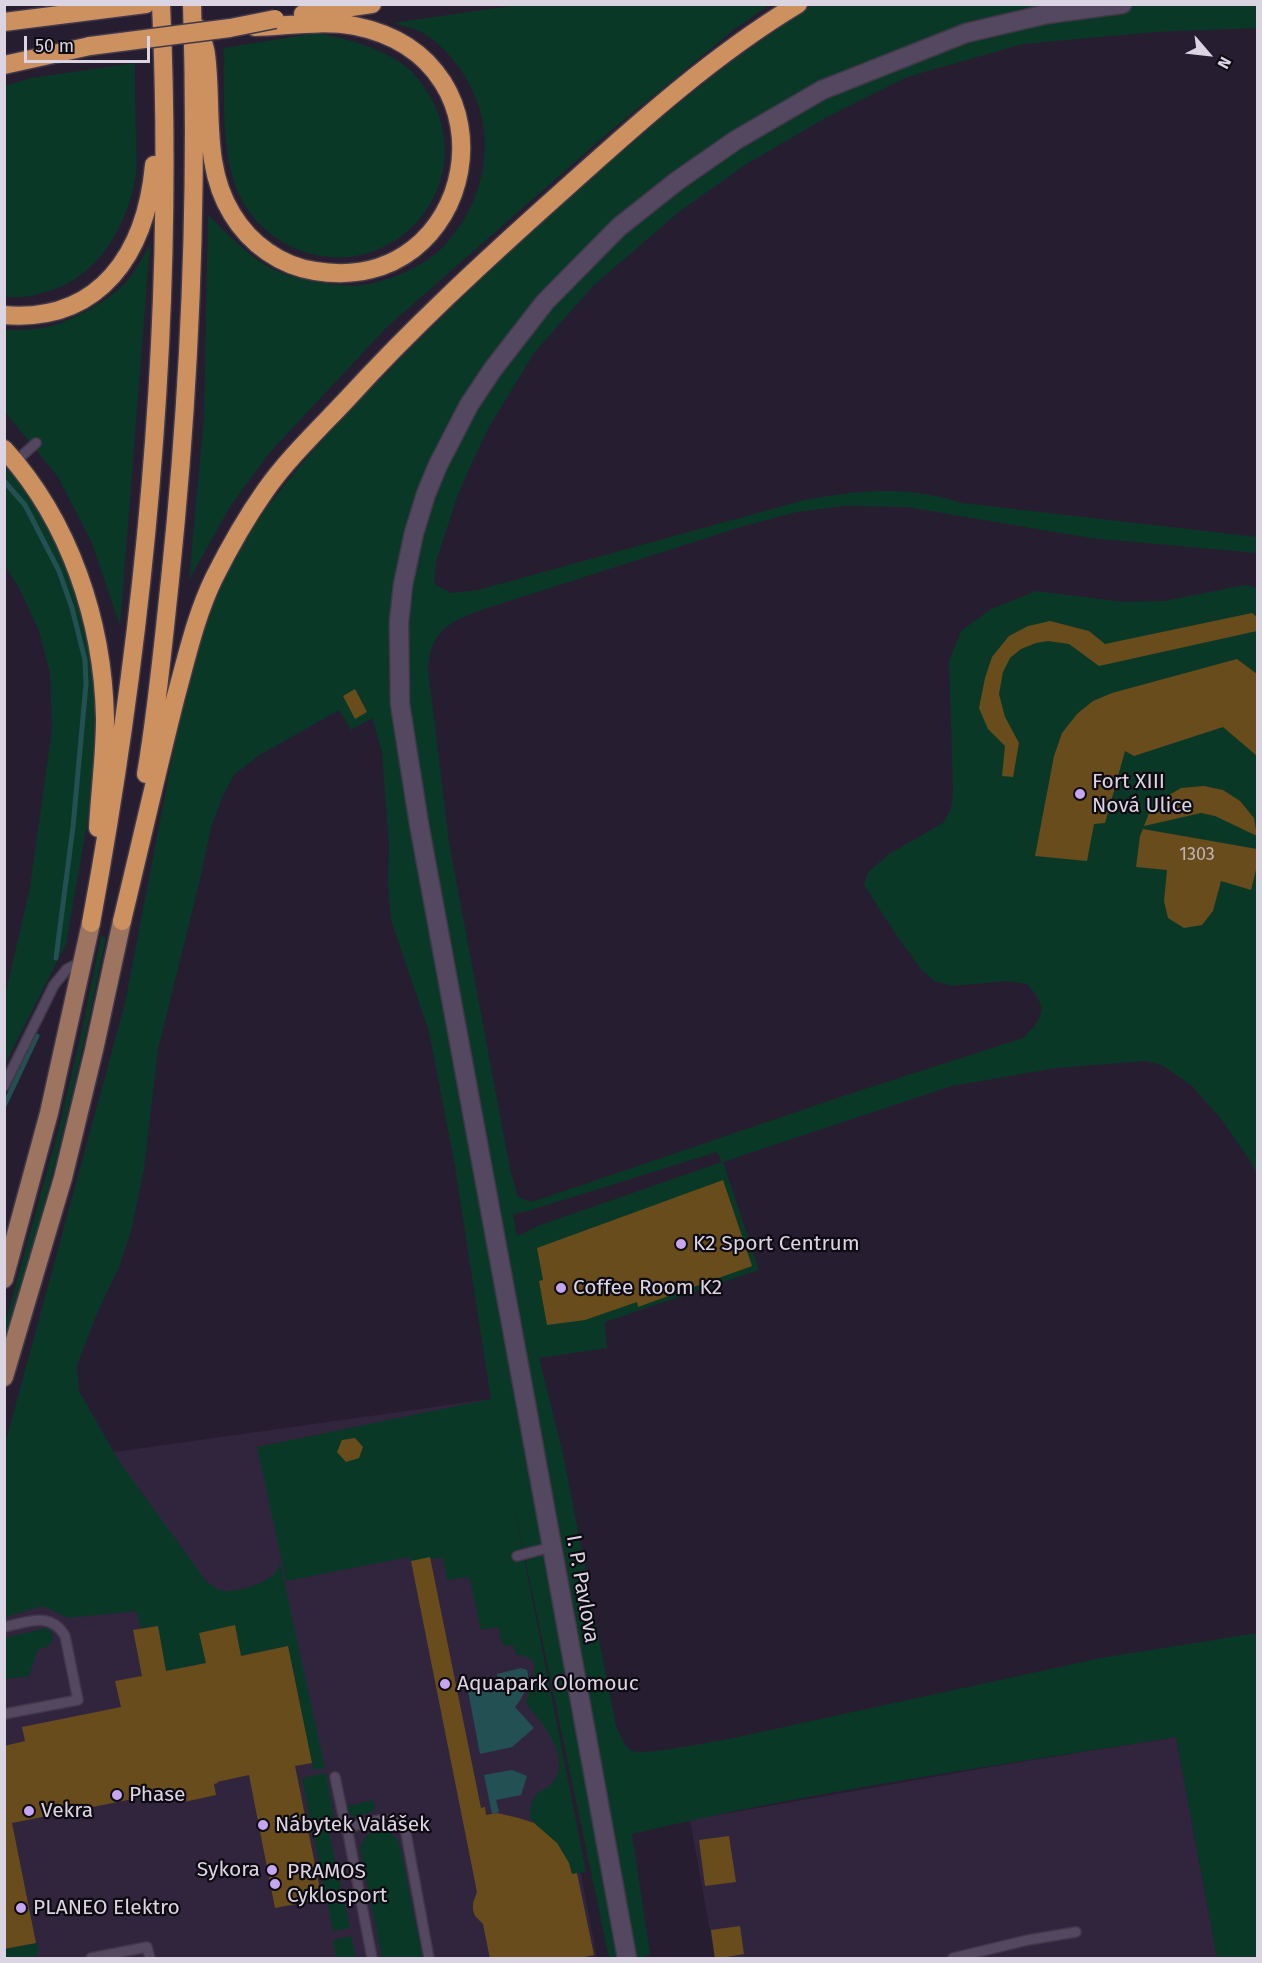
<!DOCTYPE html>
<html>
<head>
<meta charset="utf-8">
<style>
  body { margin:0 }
  #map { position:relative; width:1262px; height:1963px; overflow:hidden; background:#271d31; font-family:"Fira Sans",sans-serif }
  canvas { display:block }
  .frame { position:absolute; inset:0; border:6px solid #dbd5e3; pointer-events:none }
  .north { position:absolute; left:1178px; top:24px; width:60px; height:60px; -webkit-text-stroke:4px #0e0a12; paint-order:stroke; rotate:118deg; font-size:16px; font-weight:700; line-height:24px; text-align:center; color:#dbd5e3 }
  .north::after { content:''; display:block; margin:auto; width:21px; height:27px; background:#dbd5e3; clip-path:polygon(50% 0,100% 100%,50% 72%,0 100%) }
  .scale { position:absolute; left:24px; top:36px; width:126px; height:27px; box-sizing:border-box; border:3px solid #dbd5e3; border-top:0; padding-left:8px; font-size:18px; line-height:21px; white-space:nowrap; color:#dbd5e3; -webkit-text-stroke:4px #0e0a12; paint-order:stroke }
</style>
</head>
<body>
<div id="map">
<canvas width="1262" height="1963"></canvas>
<div class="frame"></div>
<div class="north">N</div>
<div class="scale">50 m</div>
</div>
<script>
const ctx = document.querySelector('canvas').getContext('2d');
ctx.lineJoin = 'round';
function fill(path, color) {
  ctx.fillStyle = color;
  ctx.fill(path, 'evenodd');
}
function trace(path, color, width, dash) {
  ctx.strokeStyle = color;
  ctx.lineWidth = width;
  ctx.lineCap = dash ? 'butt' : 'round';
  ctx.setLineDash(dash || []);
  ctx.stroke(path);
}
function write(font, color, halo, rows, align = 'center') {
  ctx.font = font + ' "Fira Sans",sans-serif';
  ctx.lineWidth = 4.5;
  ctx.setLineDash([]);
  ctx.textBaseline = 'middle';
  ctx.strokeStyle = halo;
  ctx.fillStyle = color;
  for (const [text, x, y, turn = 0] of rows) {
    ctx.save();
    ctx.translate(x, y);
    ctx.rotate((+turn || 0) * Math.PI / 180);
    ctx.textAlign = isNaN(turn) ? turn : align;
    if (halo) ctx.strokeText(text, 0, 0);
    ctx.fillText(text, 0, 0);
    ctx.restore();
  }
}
const built = new Path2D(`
  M491,1399L597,1958H5L4,1505L23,1465Z
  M1176,1737L1217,1958H715L690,1820L996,1766Z`);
const green = new Path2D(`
  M814,4L1257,5V28L1154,32L1023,44L907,77L827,117L745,165L680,211L593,286L534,353L489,427L473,460L457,497L436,562L434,584L451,593L478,590L801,501C857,490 907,485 962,503L1257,537V553L1090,538L907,507L843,506L797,512L744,526L478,611C446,624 431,632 428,669L449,842L510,1169L518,1197L532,1202L843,1096L1023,1038C1045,1016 1048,1008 1027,984L1007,981L952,986L934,981L921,969L899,939L864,885L868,872L889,854L943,823L951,808L953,791L949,661L961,631L991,609L1036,591L1124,602L1164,601L1245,585L1257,588V1175L1251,1162L1221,1119L1192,1086L1162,1065L1144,1061L1056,1068L952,1086L723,1162L759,1270L605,1322L607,1348L539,1358L563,1454L616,1726C620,1733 623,1745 630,1750C642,1757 707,1742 724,1740L1101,1658L1257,1633V1958H1217L1176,1737C995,1766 811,1791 632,1834L650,1954L642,1958H609L511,1491L586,1872L572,1874C562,1841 550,1841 530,1818C530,1808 531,1798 539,1792C543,1790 547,1788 551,1785C575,1758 542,1725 526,1703L534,1674V1663L528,1657L516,1654L513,1645L503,1646L498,1627L481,1630L469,1577L447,1580L443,1558L411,1561L409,1557L286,1581L257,1447L491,1399L454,1161L429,1032L391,920L388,883L389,845L382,752L372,718L351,730L339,710L258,756L234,775L222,798L211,827L200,880L158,1049L144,1169L131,1232L119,1267L98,1311L77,1365L79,1391L119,1461L206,1581C213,1586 220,1592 228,1591C245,1590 278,1581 280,1562L325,1768L313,1770L288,1646L166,1671L158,1626L141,1628L136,1611L69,1618L43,1606L5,1617V1444L125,1003L183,701C197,649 211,594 240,548C283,478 341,419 398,361C477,281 559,204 645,132C684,98 724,66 766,37C782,26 797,13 814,4ZM717,1152L722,1162L540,1225L517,1236L513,1214L528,1211Z
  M517,5H769L736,28L609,132L387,327L271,451L231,505L189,580L204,417L208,215C229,235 251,260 279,272C298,280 342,288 363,285C386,282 411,271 430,258C444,249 454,234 463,221C491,175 493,121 464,75C454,59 440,43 423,33C414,28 403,26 393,23Z
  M317,33C347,39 380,47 405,66C417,75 426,89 433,102C478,193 386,288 294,248C269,237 246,214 236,188C220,143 225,95 224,48Z
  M135,63C135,88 135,113 136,137C136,149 137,162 136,174C128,225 98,278 46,292C32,296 18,299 5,296V86L31,78Z
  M150,244L120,626L92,543L58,477L5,412L4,330C19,330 33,330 47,327C74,320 114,299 131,276C138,266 144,255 150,244Z
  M5,460L23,482L53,532L75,589L89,637L96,712L94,784L66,944L5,1064V996L30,887L52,729L50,673L39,631L19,588L5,566Z
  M101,936L106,937C79,1074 46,1209 5,1342V1324L59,1128L82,1030Z
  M46,1628L52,1633L53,1640L47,1647L38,1649L29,1676L5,1679V1638Z
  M326,1773L336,1829L329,1832L350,1928L333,1931L302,1778Z
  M373,1800L375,1810L355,1818L349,1813L348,1806Z
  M380,1830L391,1833L399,1842L423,1958H382L360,1849C363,1838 369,1831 380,1830Z
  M351,1936L356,1958H336L333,1940Z
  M36,1943L39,1949L37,1956L28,1958H5V1949Z`);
const water = new Path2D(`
  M521,1668L527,1670C531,1681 523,1698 515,1707L534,1728L512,1747L480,1754L468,1691L499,1684L497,1674Z
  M512,1770L527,1776L521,1795L496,1800L499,1812L492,1814L484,1775Z`);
const stream = new Path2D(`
  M4,481L25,505L59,571L72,608L85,660L86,684L73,827L56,958
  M4,1106L37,1036`);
const building = new Path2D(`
  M1252,613L1257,617V631L1099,666L1069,644L1048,641L1036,643L1021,649L1010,658L1003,672L999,694L1005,717L1019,743L1013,777L1002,776L1005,746L988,729L979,708L985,678L992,657L1009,636L1028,626L1050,621L1089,631L1105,644Z
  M1237,659L1257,674V756L1223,727L1134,756L1125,751L1105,823L1094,824L1087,861L1035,856L1054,756L1062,733L1077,714L1093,701L1112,693Z
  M355,689L367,712L355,719L343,696Z
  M1204,786L1223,790L1240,801L1254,818L1257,836L1215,816L1201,813L1144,826L1149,813L1164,798L1181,788Z
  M1143,829L1257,849V866L1251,890L1221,881L1213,911L1202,925L1184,928L1168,918L1164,901L1167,870L1136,867L1140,836Z
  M723,1180L752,1266L638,1307L637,1302L585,1320L547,1325L539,1281L543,1280L537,1248Z
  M355,1438L363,1447L359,1458L346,1462L337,1452L342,1440Z
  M430,1557L481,1808L485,1807L486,1815L497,1813L519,1818L534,1823L557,1843L569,1863L572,1874L577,1873L594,1955L575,1959H490L483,1924L475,1916L473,1910V1903L477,1892L411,1561Z
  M235,1625L241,1656L288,1646L312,1763L295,1766L322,1899L275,1908L249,1775L217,1782L218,1783L214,1784L216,1795L184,1802L182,1791L178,1792V1790L12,1823L36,1943L4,1949V1746L25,1741L22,1727L121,1707L115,1681L142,1676L133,1630L158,1626L166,1671L206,1663L199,1633Z
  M729,1836L736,1882L705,1886L699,1840Z
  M740,1926L744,1954L715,1959L711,1930Z`);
const lane = new Path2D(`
  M16,461L36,443
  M4,1086L54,985L67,969L81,962
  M517,1556L552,1547
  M4,1627C28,1622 51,1611 65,1636L78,1700L4,1714
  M335,1777L343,1815L347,1828L372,1958
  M347,1828C365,1824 392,1811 405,1828L429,1958
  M91,1958L147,1947L150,1958
  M953,1958L1028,1940L1076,1932`);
const street = new Path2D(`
  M526,1404L419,824L400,704L399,622L403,585L414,533L426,494L438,465L469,405L493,369L545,302L619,227L677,181L736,140L822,90L966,33L1047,14L1122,4`);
const secondary = new Path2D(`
  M526,1404L627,1958`);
const primary = new Path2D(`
  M4,1279L49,1113L91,923
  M4,1377L63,1178L94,1050L122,921`);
const highway = new Path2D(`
  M303,14L372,4
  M4,22L146,4
  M198,28C201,37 205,46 206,54C213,108 202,166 232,214C250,244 281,266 315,271C477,298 524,60 355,26C322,20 288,26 255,27
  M4,65L90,46
  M4,315C101,323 146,252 154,165
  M4,449C70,521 103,622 105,718C105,755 100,791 98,828
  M146,774C157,710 163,645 170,580C190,389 198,197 192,4
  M122,921C140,846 157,771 176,696C187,656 196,615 214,578C229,548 246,518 265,491C289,457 320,428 348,398C411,329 479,266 548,204C626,134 708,58 798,4
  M91,923C147,620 175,312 161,4`);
const highwayBridge = new Path2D(`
  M90,46L230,28L275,19`);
const markers = [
  [1080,794,6,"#c5a6f0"],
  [681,1244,6,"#c5a6f0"],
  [561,1288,6,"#c5a6f0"],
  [445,1684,6,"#c5a6f0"],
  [117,1795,6,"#c5a6f0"],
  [29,1811,6,"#c5a6f0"],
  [263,1825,6,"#c5a6f0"],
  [272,1870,6,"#c5a6f0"],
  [275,1884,6,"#c5a6f0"],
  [21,1908,6,"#c5a6f0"]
];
const numberNames = [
  ["1303",1197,855]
];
const poiNames = [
  ["Fort XIII",1092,782],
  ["Nová Ulice",1092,806],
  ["K2 Sport Centrum",693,1244],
  ["Coffee Room K2",573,1288],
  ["Aquapark Olomouc",457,1684],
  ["Phase",129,1795],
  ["Vekra",41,1811],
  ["Nábytek Valášek",275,1825],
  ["Sykora",260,1870,"right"],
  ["PRAMOS",287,1872],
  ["Cyklosport",287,1896],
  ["PLANEO Elektro",33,1908]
];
const streetNames = [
  ["I. P. Pavlova",582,1589,80]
];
fill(built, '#31253e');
fill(green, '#0a3826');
fill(water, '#235053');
trace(stream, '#235053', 5);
fill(building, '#684c1c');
trace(lane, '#413849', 12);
trace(street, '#413849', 21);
trace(secondary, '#413849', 21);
trace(primary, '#413849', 21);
trace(highway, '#413849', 21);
trace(lane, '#53485f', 9);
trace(street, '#53485f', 18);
trace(secondary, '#53485f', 18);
trace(primary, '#9c745f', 18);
trace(highway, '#cc915f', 18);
trace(highwayBridge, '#413849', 21, []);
trace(highwayBridge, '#cc915f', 18);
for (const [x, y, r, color] of markers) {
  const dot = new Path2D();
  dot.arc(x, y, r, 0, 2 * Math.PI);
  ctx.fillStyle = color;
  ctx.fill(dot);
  trace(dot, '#0e0a12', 2);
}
write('18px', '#beb3b1', null, numberNames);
write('21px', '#dbd5e3', '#0e0a12', poiNames, 'left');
write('21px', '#dbd5e3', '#0e0a12', streetNames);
</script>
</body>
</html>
